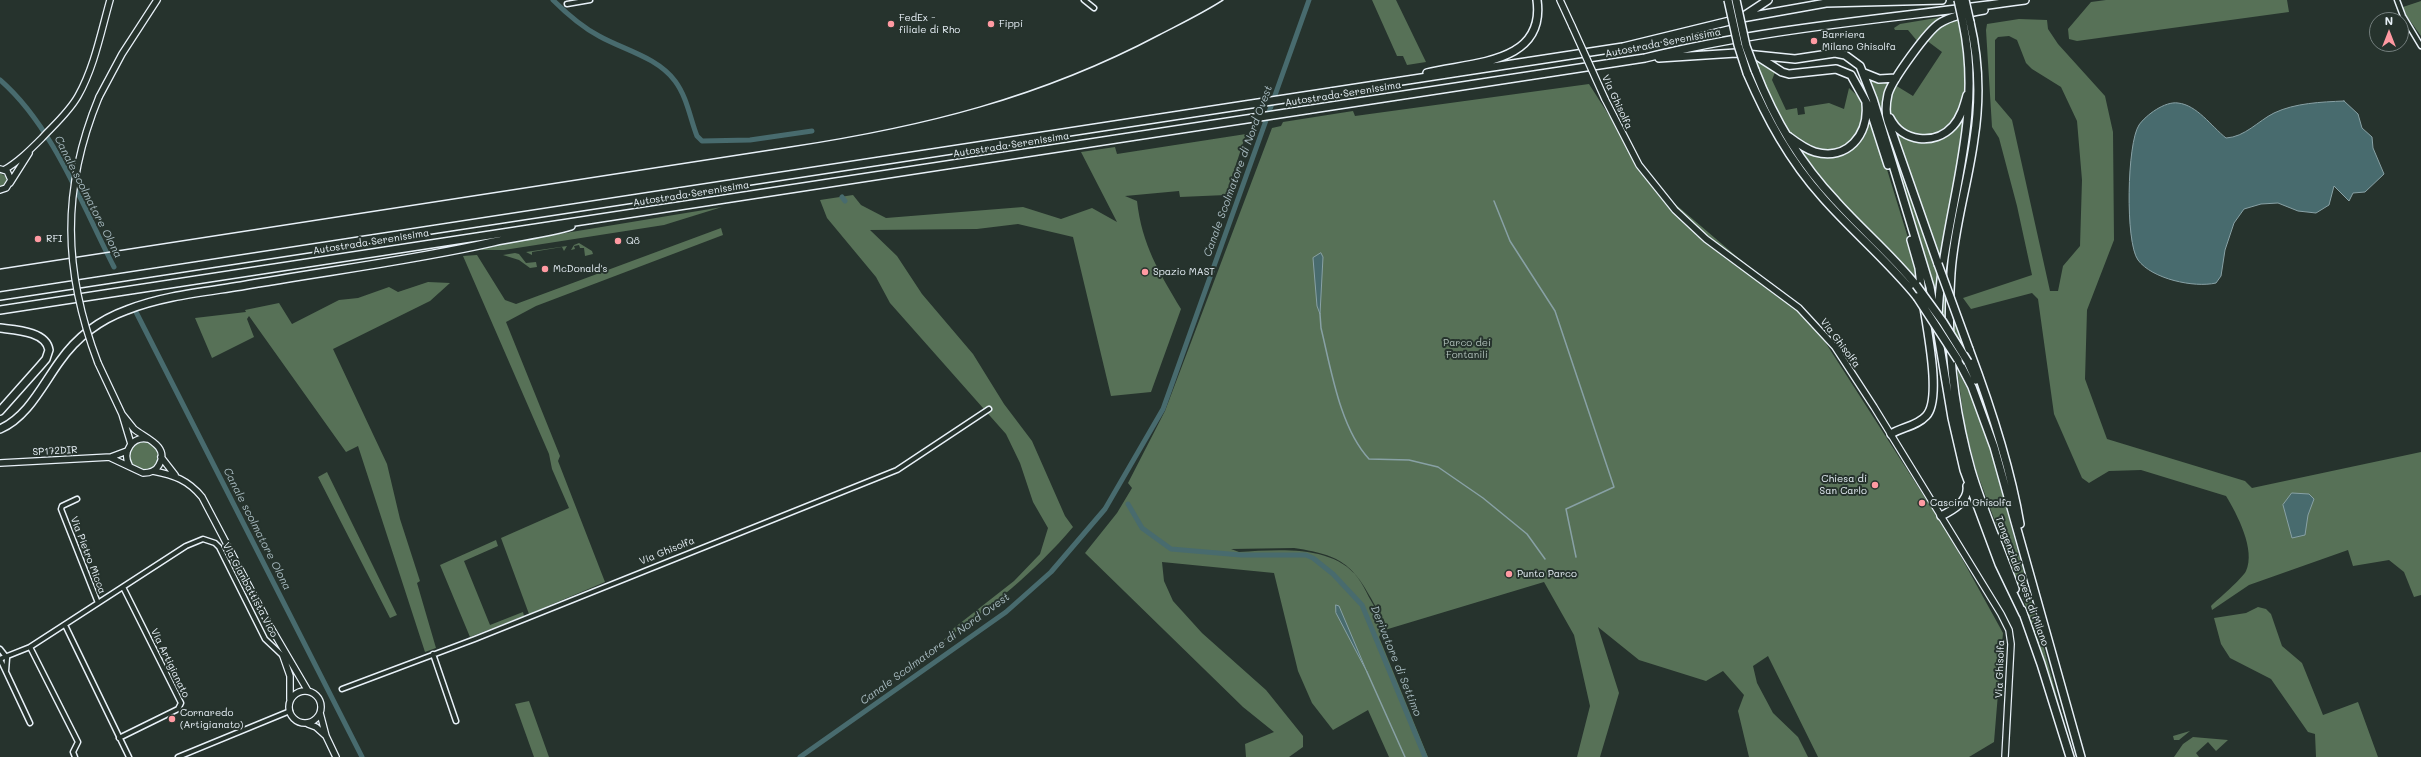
<!DOCTYPE html>
<html>
<head>
<meta charset="utf-8">
<style>
  body { margin:0 }
  #map { position:relative; width:2421px; height:757px; overflow:hidden; background:#26332d; font-family:Mali,sans-serif }
  canvas { display:block }
  .north { position:absolute; left:2369px; top:12px; width:40px; height:40px; box-sizing:border-box; background:#26332d; border:1px solid #747f7e; border-radius:50%; rotate:0deg; font-size:11px; font-weight:700; line-height:16px; text-align:center; color:#e8f1f8 }
  .north::after { content:''; display:block; margin:auto; width:14px; height:18px; background:#ff9aa2; clip-path:polygon(50% 0,100% 100%,50% 72%,0 100%) }
</style>
</head>
<body>
<div id="map">
<canvas width="2421" height="757"></canvas>
<div class="north">N</div>
</div>
<script>
const ctx = document.querySelector('canvas').getContext('2d');
ctx.lineJoin = 'round';
function fill(path, color) {
  ctx.fillStyle = color;
  ctx.fill(path, 'evenodd');
}
function trace(path, color, width, dash) {
  ctx.strokeStyle = color;
  ctx.lineWidth = width;
  ctx.lineCap = dash ? 'butt' : 'round';
  ctx.setLineDash(dash || []);
  ctx.stroke(path);
}
function write(font, color, halo, rows, align = 'center') {
  ctx.font = font + ' Mali,sans-serif';
  ctx.lineWidth = 4;
  ctx.setLineDash([]);
  ctx.textBaseline = 'middle';
  ctx.strokeStyle = halo;
  ctx.fillStyle = color;
  for (const [text, x, y, turn = 0] of rows) {
    ctx.save();
    ctx.translate(x, y);
    ctx.rotate((+turn || 0) * Math.PI / 180);
    ctx.textAlign = isNaN(turn) ? turn : align;
    if (halo) ctx.strokeText(text, 0, 0);
    ctx.fillText(text, 0, 0);
    ctx.restore();
  }
}
const green = new Path2D(`
  M1372,0H1396L1426,62L1407,65L1403,56H1397Z
  M2106,0H2287L2289,12L2077,41L2069,39L2068,29L2091,2Z
  M2421,1V36L2406,15L2403,7Z
  M1942,17L1918,42L1908,30H1895L1894,28L1900,24Z
  M1959,18C1965,44 1970,76 1962,102C1954,129 1920,151 1898,124C1893,118 1889,112 1889,105C1889,98 1892,91 1895,85L1913,96L1942,52L1926,40L1937,27Z
  M2019,19L2047,20L2048,29L2058,44L2105,96L2113,132L2114,240L2087,310L2085,379L2107,439L2245,481L2252,488L2421,452V595L2414,597L2404,572L2389,560L2353,566L2348,550L2249,585L2212,610L2211,606C2218,599 2242,579 2246,571C2256,550 2237,514 2226,496L2141,470L2109,471L2089,483L2082,478L2054,414L2038,299L2032,293L1971,309L1963,298L2032,275L2017,206L1999,138L1992,127L1986,30L1987,24ZM2009,36L2017,40L2026,63L2032,69L2061,87L2077,121L2082,180L2080,246L2063,266L2058,291H2050L2012,120L1995,100V40L1998,37Z
  M1754,60L1763,63L1775,72L1772,80L1786,110L1797,108L1798,115L1805,114L1804,107L1829,103L1844,109L1849,88C1853,92 1857,95 1860,99C1865,106 1863,113 1862,120C1852,161 1811,158 1787,129C1771,111 1764,83 1754,60Z
  M1870,78L1889,83L1883,102V113L1938,275L1936,294H1934Z
  M1589,84L1654,186L1811,320L1949,535L2003,633L1994,742L1969,757H1818L1768,656L1753,666L1757,683L1773,713L1798,737L1808,757H1749L1738,711L1744,695L1723,671L1706,681L1639,660L1598,627L1619,693L1600,757H1577L1590,706L1574,635L1544,582L1388,629L1382,631L1379,637L1428,757H1389L1368,710L1333,730L1312,703L1298,671L1274,573L1162,562L1164,581L1173,601L1202,633L1266,690L1303,736V747L1289,757H1246L1245,744L1274,732L1243,707L1085,553L1117,513L1132,488L1128,483L1165,411L1272,128L1281,126L1283,122L1353,111L1355,116ZM1294,548C1349,556 1355,569 1380,614C1371,604 1366,589 1358,578C1333,544 1276,550 1239,552L1231,549Z
  M1965,108L1966,115L1940,262L1894,128L1904,137L1938,138Z
  M1870,114L1912,251L1918,282L1820,180L1795,144L1809,152H1847Z
  M1246,134L1226,195L1180,197L1179,191L1125,196L1137,201C1142,245 1159,272 1181,309L1151,392L1111,396L1073,237L1018,224L977,229L870,230L897,256L922,294L973,354L1004,404L1032,441L1065,516L1073,527C1034,573 992,606 943,641L954,628L1014,581L1040,554L1048,528L1033,502L1020,463L1006,434L890,303L876,277L827,218L820,200L853,195L861,205L886,218L1023,207L1061,219L1092,208L1117,222L1081,152L1115,147L1117,154Z
  M0,173L5,176L7,181L5,185L0,187Z
  M722,207L664,225L504,250H479L499,244Z
  M721,228L723,235L536,306L506,322L560,456L558,461L605,582L529,614L501,538L569,508L552,469L549,454L463,256L477,255L505,300L516,304Z
  M579,243L592,251L593,254L585,256L584,248H580L579,245L574,246L575,249L571,250L574,245Z
  M567,246L564,251L562,247L532,252V255L526,252Z
  M515,253L519,254L526,263L536,262L537,267L530,268L519,260L503,255Z
  M1947,261L1945,316L1948,378L1940,311Z
  M428,282L450,283L430,301L333,349L387,464L400,519L420,581L417,583L436,648L425,652L358,446L346,452L249,316L247,319L254,337L212,358L195,318L246,312L245,310L279,303L292,324L339,300L358,298L389,287L398,292Z
  M1954,317L1966,353L1954,333Z
  M1957,369L1973,400L1989,444L2060,708L2020,589L1976,470L1965,427Z
  M129 456a15 15 0 1 1 30 0a15 15 0 1 1-30 0Z
  M327,472L397,615L390,618L318,477Z
  M496,540L498,546L464,561L490,625L523,612L524,616L470,637L440,565Z
  M2258,607L2266,609L2271,614L2282,646L2302,663L2323,715L2358,702L2378,757H2316L2315,734L2308,732L2271,679L2230,658L2221,644L2214,618L2246,613Z
  M529,701L549,757H534L515,704Z
  M2190,731L2179,740H2174L2173,736Z
  M2193,737L2228,740L2216,751L2208,742L2196,753L2199,757H2174L2183,744Z`);
const water = new Path2D(`
  M2344,101L2358,114L2362,128L2372,137L2373,148L2384,174L2365,192L2353,193L2349,201L2334,186L2329,205L2316,213L2298,211L2278,203L2261,204L2244,209L2234,223L2225,250L2221,276L2216,283C2194,288 2152,279 2138,260C2125,242 2127,143 2139,125C2146,115 2165,101 2178,103C2197,105 2211,126 2226,138C2245,137 2258,121 2274,113C2295,103 2321,102 2344,101Z
  M1321,253L1323,257L1320,314L1317,306L1313,258Z
  M2292,493L2309,494L2314,499L2308,515L2305,535L2292,538L2283,505Z
  M1336,605L1339,606L1367,672L1336,613Z`);
const stream = new Path2D(`
  M1494,201L1510,241L1555,311L1614,487L1566,509L1576,557
  M1320,314L1321,328C1331,369 1340,428 1369,459L1409,460L1438,467L1483,498L1527,534L1545,559
  M1367,672L1405,757`);
const canal = new Path2D(`
  M553,0C567,14 582,27 599,36C624,50 657,57 675,81C687,97 690,118 697,136L702,141L750,140L812,131
  M0,80C53,126 82,205 114,267
  M842,197L845,201
  M135,310L362,757
  M1128,504L1142,528L1171,549L1241,555H1306L1313,558L1333,574L1362,605L1425,757
  M800,757L1006,612L1051,572L1105,509L1163,409L1309,0`);
const street = new Path2D(`
  M1084,0L1094,8
  M2397,0L2403,16L2421,46
  M567,4L590,0
  M77,499L62,506L61,509L98,603
  M65,625L129,757
  M30,647L78,742L73,752L75,757
  M0,649L7,658
  M433,654L456,721
  M0,659L30,647L186,546L203,539L215,543L219,547L265,639L282,655
  M0,659L30,723
  M6,671L7,658
  M342,689L475,639L897,470L989,409
  M119,738L178,709L181,703L123,587
  M178,757L290,711`);
const secondary = new Path2D(`
  M1560,0L1572,26
  M99,97L122,54L157,0
  M1605,99L1639,165L1675,210L1706,239L1799,308L1835,347L1874,407L2001,614L2009,630L2011,644L2005,757
  M0,169L7,171L11,180L6,188L0,190
  M4,170C18,162 30,150 42,138C54,125 69,112 78,96C94,68 101,32 110,0
  M10,183L29,153
  M98,363L122,414L131,444
  M161,457L175,475
  M111,458L143,473C150,473 156,471 159,465C170,446 145,438 134,429C130,424 126,419 122,414
  M0,463L111,457L127,451
  M129,465C122,452 132,436 148,439
  M153,471C174,475 188,480 202,497L271,628L308,691
  M283,656L290,676V699
  M289 707a16 16 0 1 1 32 0a16 16 0 1 1-32 0Z
  M320,713L326,736L336,757
  M308,724L316,727L326,736`);
const highway = new Path2D(`
  M1744,16L1768,0
  M1970,22C1979,60 1980,101 1974,139C1968,184 1954,227 1951,273C1946,339 1953,406 1971,470C1983,511 2001,549 2015,589
  M1757,56L1782,72L1789,74L1836,69L1851,75L1870,109L1888,165
  M1659,58L1736,53L1795,59L1835,53L1845,55L1860,66L1873,99L1930,287L1952,418L1964,470L1999,564L2023,614
  M1755,70C1774,119 1800,163 1836,201C1862,230 1892,255 1916,285
  M1427,73C1470,62 1546,65 1537,0
  M1747,73C1767,119 1789,160 1823,198C1853,232 1888,261 1917,297
  M1864,73L1879,79L1896,78
  M1890,118C1902,142 1935,146 1953,126C1961,117 1964,106 1967,95
  M1788,136C1796,142 1805,149 1815,152C1847,161 1869,135 1866,104
  M1911,240L1919,268L1922,295
  M1938,264L1888,121C1885,113 1886,103 1888,94C1892,80 1928,30 1940,23C1953,15 1969,13 1984,10
  M0,296L1623,47L1742,18L1826,3L1942,0
  M0,310L1645,58C1769,27 1898,18 2025,0
  M1938,318C1941,218 1985,125 1963,23
  M0,328C15,330 46,331 49,350L46,359L40,366L0,411
  M1969,349C1990,405 2010,465 2020,524
  M1958,360L1972,387L1994,447L2081,757
  M1968,362L1976,380
  M0,429C28,417 43,384 60,361C77,337 99,320 127,310C162,296 203,292 241,286C325,271 410,261 493,242C519,236 545,234 571,226
  M1891,434C1902,427 1917,426 1926,416C1942,400 1927,330 1924,307
  M1941,516C1953,510 1969,501 1967,486
  M2022,610L2041,664L2070,757`);
const rail = new Path2D(`
  M0,269L790,147C922,127 1040,98 1159,35C1180,24 1203,13 1223,0`);
const secondaryBridge = new Path2D(`
  M1572,26L1605,99
  M98,363C63,271 61,189 99,97`);
const highwayBridge = new Path2D(`
  M1728,0L1738,45L1747,73
  M1736,0L1746,46L1755,70
  M1958,0L1963,23
  M1965,0L1970,22
  M1938,264L1969,349
  M1916,285L1943,322L1968,362
  M1917,297L1958,360`);
const markers = [
  [891,24,4,"#ff9aa2"],
  [991,24,4,"#ff9aa2"],
  [1814,41,4,"#ff9aa2"],
  [38,239,4,"#ff9aa2"],
  [618,241,4,"#ff9aa2"],
  [545,269,4,"#ff9aa2"],
  [1145,272,4,"#ff9aa2"],
  [1875,485,4,"#ff9aa2"],
  [1922,503,4,"#ff9aa2"],
  [1509,574,4,"#ff9aa2"],
  [172,719,4,"#ff9aa2"]
];
const poiNames = [
  ["FedEx -",899,18],
  ["filiale di Rho",899,30],
  ["Fippi",999,24],
  ["Barriera",1822,35],
  ["Milano Ghisolfa",1822,47],
  ["RFI",46,239],
  ["Q8",626,241],
  ["McDonald's",553,269],
  ["Spazio MAST",1153,272],
  ["Chiesa di",1867,479,"right"],
  ["San Carlo",1867,491,"right"],
  ["Cascina Ghisolfa",1930,503],
  ["Punto Parco",1517,574],
  ["Cornaredo",180,713],
  ["(Artigianato)",180,725]
];
const streetNames = [
  ["Autostrada Serenissima",1663,43,-11],
  ["Autostrada Serenissima",1343,94,-9],
  ["Via Ghisolfa",1617,102,65],
  ["Autostrada Serenissima",1011,145,-9],
  ["Autostrada Serenissima",691,194,-9],
  ["Autostrada Serenissima",371,242,-9],
  ["Via Ghisolfa",1840,343,53],
  ["SP172DIR",55,451,-3],
  ["Via Ghisolfa",667,551,-22],
  ["Via Pietro Micca",88,555,69],
  ["Tangenziale Ovest di Milano",2022,581,70],
  ["Via Gianbattista Vico",250,590,62],
  ["Via Artigianato",170,663,64],
  ["Via Ghisolfa",2000,669,-88]
];
const parkNames = [
  ["Parco dei",1467,343],
  ["Fontanili",1467,355]
];
const waterNames = [
  ["Canale Scolmatore di Nord Ovest",1238,171,-70],
  ["Canale scolmatore Olona",88,197,63],
  ["Canale scolmatore Olona",257,529,63],
  ["Canale Scolmatore di Nord Ovest",935,649,-36],
  ["Derivatore di Settimo",1396,661,68]
];
fill(green, '#577157');
fill(water, '#486b6e');
trace(water, '#88a1a5', 1);
trace(stream, '#88a1a5', 1.5);
trace(canal, '#486b6e', 5);
trace(street, '#e8f1f8', 7);
trace(secondary, '#e8f1f8', 8);
trace(highway, '#e8f1f8', 10);
trace(street, '#26332d', 4);
trace(secondary, '#26332d', 5.5);
trace(highway, '#26332d', 7);
trace(rail, '#e8f1f8', 1.5);
trace(secondaryBridge, '#e8f1f8', 8, []);
trace(highwayBridge, '#e8f1f8', 10, []);
trace(secondaryBridge, '#26332d', 5.5);
trace(highwayBridge, '#26332d', 7);
for (const [x, y, r, color] of markers) {
  const dot = new Path2D();
  dot.arc(x, y, r, 0, 2 * Math.PI);
  ctx.fillStyle = color;
  ctx.fill(dot);
  trace(dot, '#26332d', 1.5);
}
write('10px', '#e8f1f8', '#26332d', poiNames, 'left');
write('10px', '#e8f1f8', '#26332d', streetNames);
write('10px', '#aebeb8', '#26332d', parkNames);
write('italic 11px', '#a8bbc1', '#26332d', waterNames);
</script>
</body>
</html>
